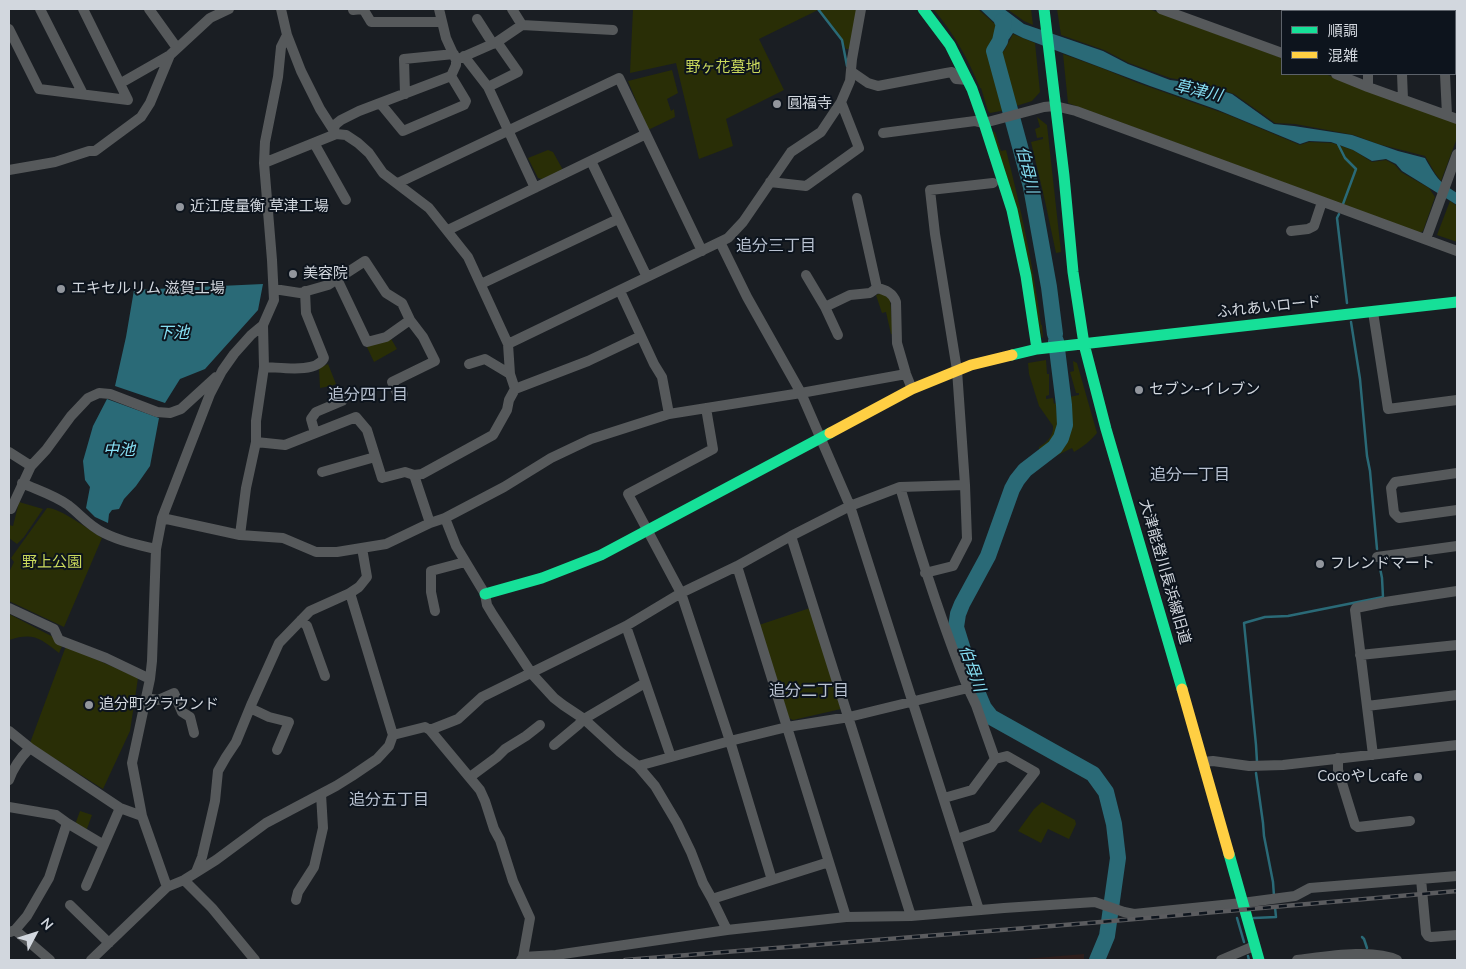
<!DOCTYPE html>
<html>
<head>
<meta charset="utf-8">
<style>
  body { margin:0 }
  #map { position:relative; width:1466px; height:969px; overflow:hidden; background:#1a1e23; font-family:"Nunito Sans","Noto Sans JP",sans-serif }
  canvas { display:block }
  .frame { position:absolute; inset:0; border:10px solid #d2d7de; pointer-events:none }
  .legend { position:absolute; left:1281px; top:10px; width:175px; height:65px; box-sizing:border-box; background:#0d141d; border:1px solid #5c626a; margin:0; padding:6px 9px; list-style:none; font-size:15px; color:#d2d7de }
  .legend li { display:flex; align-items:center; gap:10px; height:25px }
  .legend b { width:25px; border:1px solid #5c626a }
  .north { position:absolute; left:10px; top:909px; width:50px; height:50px; -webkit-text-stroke:4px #0d141d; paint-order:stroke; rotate:50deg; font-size:14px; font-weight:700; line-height:20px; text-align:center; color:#d2d7de }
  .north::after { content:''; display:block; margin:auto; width:18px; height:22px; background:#d2d7de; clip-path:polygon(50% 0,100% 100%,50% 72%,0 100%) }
</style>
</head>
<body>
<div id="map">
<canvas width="1466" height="969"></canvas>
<div class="frame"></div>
<ul class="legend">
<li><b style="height:6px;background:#16e098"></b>順調</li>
<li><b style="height:6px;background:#ffcf43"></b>混雑</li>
</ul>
<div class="north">N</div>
</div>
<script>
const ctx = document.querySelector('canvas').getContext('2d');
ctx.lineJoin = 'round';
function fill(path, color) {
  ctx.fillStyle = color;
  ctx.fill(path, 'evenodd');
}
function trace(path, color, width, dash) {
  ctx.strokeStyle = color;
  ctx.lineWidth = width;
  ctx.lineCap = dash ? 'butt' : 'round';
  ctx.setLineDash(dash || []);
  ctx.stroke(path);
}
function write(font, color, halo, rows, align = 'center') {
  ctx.font = font + ' "Nunito Sans","Noto Sans JP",sans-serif';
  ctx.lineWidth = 4;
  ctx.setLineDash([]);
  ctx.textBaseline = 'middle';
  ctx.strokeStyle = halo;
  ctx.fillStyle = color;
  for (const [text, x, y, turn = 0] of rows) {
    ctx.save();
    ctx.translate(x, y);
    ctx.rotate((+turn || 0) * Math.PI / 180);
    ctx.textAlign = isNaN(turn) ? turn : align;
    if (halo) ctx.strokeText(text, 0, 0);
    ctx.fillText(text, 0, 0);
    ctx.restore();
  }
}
const industrial = new Path2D(`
  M1084,954V960H1013Z`);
const green = new Path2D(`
  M633,9H857L851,49H846C840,33 830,23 818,10L759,39L784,90L726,119L733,146L699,159L676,63L630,73Z
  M933,9H978L996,25L997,41L990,51L1006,110L990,113L988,111L981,88H980C968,59 954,33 933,9Z
  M1007,9H1031L1033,25L1024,21Z
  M1057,9H1149L1282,58V74H1325L1457,123V138L1441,181L1435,173L1425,156L1378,144L1354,135L1295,124L1275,123L1234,94L1200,83L1170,78L1129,63L1104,50L1061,35Z
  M1013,34L1035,43L1040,92L1032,101L1010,108C1010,101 1010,94 1009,88C1008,75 1000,68 999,53L1004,51Z
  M1063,54L1104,69L1138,83L1226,114L1300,145L1309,142L1332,143L1353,150L1372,162L1386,160L1395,165L1401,172L1429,188L1435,197L1423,231L1420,233L1068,103Z
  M672,70L678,93L667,99L671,111L674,109L675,117L648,130L628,81Z
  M1037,117L1047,125L1061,252L1056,253L1045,201L1031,142L1043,139V137L1037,138L1035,129L1040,127Z
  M993,132H995L1001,151L1006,150C1021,208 1033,265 1041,325H1042L1043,337L1042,338Z
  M548,150L553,152L563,170L542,179L538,178L528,158Z
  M1450,201L1457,206V242L1437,235Z
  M882,293L890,299L893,334H891L886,312L882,313L876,295Z
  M390,337L397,349L374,362L366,345Z
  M1046,360L1047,374H1049V395L1046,396V399L1053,398L1054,404L1056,403C1058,430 1060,435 1039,453V447C1046,443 1054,436 1053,426L1039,406L1029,374L1028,363Z
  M1073,361L1077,363L1097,433C1090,441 1083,447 1074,452L1072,448L1056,456C1074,439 1071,419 1069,397L1079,395V393H1076L1070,372L1074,371Z
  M328,364L336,384L331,386L320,388L319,368Z
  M19,502L43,509L24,537L17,544L9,538V525L13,526Z
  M47,508C59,507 91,531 102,538L64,627L9,601V572L14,562L11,558Z
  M810,608L841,709L793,720L789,718L759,625Z
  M9,614L59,640L63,644L59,653C40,638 33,632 9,640Z
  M66,646L138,678L130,731L103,789L30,743Z
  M1042,802L1075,820L1076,824L1069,839L1048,829L1041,843L1018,831L1034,809Z
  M80,811L92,815L85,834L79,828L76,822Z`);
const water = new Path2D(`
  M980,9H1004L1024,24L1103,51L1128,64L1170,80L1200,84L1232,94L1274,124L1294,126L1352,135L1398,151L1425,158C1436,177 1438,181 1457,193V205L1402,171L1396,164L1386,159L1372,161L1353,150L1331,142L1309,141L1300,144L1218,110L1150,86L1023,38L1013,33L1009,39L1000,41L997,25Z
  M263,284L258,310L205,369L180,379L165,403L115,386L126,337L134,290Z
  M107,399L159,418L150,466L136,486L124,499L119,509L112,510L109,514L108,523L95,517L86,508L90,487L85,480L83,461L93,426Z`);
const stream = new Path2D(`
  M818,9L842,40L847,66
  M1338,144L1345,158L1356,169L1343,204
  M1339,214L1337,218L1347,303
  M1351,322L1360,379L1367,456L1370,471L1377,549
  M1257,762L1256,745L1244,623L1265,617L1288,616L1383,597L1382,578L1379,563
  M1256,773L1263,823L1264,836L1273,882L1274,896
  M1237,918L1244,942
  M1254,918L1276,917L1275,907
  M1362,937L1364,939L1367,948
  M1248,956L1249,960`);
const river = new Path2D(`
  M1002,21L1004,23L1000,41L994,51L1031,187L1049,287L1055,334
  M1056,341L1064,405L1065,425L1061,438L1055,447L1025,470L1017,480L1012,489L988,556L962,604L958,614L956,627L973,682L984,708L991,717L1093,774L1106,792L1114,824L1118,858L1107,936L1097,960`);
const street = new Path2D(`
  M40,9L83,94
  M149,9L177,48
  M512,9L522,25
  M1161,9L1282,53
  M1313,9L1314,11
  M353,10L362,9L365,12L371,22H442
  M477,19L493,44
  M1455,24L1457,22
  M9,29L39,89L128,100L83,9
  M287,35L301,71L320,109L336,134
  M464,56L488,87L535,188
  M456,60L497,42L522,25L613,30
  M852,72L868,83L878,86L946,73L952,72L956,79L968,80
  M1336,74L1368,87L1457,119
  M1368,74V87
  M1402,74L1403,99
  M1445,74L1447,115
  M121,83L170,55L210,18L229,9
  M488,87L518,72L497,42
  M405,94L404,59L454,54
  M380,103L403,131L464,105L466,101L451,76L456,65V60L446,38L439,9
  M333,130L336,124L341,120L359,111L451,76
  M883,133L975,121L984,123L1044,107L1055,106L1076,111L1457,251
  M314,143L346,200
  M591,161L647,277
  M264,163L336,134L346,135L358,143L369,153L383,173L429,208L468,257L508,344L510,374L515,389
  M9,170L55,162L89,151H95L141,117L150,103L170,55
  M770,182L806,186L859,148L841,102
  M398,183L619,78L702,251
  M857,198L877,288C886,290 893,293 896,302L897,343L906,374L912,389
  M448,230L646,134
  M1291,231L1308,229L1314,226L1322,202
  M1426,239L1457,154
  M720,242L747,297L801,393L850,506L979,910
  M806,275L825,307L838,335
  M337,279L367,342L386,337L410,320
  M481,284L618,219
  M274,289L300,293L328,285L365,261L386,293L402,303L410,320L423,337L435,361L392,382L398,395L403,394
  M825,307L850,295L870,293L877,288
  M1373,312L1388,409L1457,400
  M641,336L654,364L662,377L669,414
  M508,344L728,238L743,222L791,152L821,132L841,102L850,81L852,59L861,9
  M469,364L485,359L510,374
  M264,367C279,367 316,374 324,358L306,313L305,291
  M706,408L713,449L628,494L681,593L730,741L772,880L712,899
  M315,433L311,419L316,412L342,401
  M256,442L285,445L356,417L367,430L382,478L405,472L414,475L422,474L493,435L507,410L509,400L515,389L588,361L641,336L620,291
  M9,452L31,466
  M322,472L375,457
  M1457,473L1395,482L1391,488L1394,513L1399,518L1457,510
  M414,475L430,523
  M22,483C37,490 54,495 68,505C80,514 89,526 104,533C120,541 138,545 156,549
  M900,487C920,555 941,622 968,688
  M9,508L11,509L31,466L46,450L71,416L88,398L99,393L110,394L157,412L170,413L181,409L216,377
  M162,518L240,535L283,538L316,552H337L386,544L430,523L445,518L504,487L551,458L591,439L669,414L801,393L906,374
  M445,518L456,546L485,594L487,605L493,615L532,674L554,698L563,705L584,719L620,752L638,766L655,786L677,823L691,852L703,883L712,899L727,930
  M240,535L246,488L256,442V421L264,367L263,325L274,300L272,260L264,163L265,142L278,77L281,47L287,35L281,9
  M791,536L850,506L900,487L965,485
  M1377,557L1457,546
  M737,566L846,917
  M925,573L953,566L967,539L965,485L957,370L935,234L930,190L993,183
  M9,608L54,629L59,640L106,658L150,679
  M435,611L431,592V571L465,562
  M301,620L307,626L325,676
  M626,626L671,757
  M1360,655L1457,645
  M146,698L158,700L174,693L182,712L190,717L194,733
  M1367,706L1457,695
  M250,708L269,717L289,722L277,750
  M430,730L458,719L482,697L626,626L681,593L737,566L791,536L911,916
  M9,731L30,748L120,808L142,816
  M393,735L425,727L430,730L480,790L485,801L494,829L500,840L513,881L530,918L523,957L521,960
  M554,745L578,725L584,719L645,683
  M1373,755L1355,610L1356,608L1385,602L1457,591
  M1338,758V770L1355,825L1358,827L1410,821
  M1203,762L1213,761L1249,766L1283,765L1457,745
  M638,766L730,741L787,727L849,717L968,688L976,705L995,759L972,790L944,798
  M470,777L497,757L505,749L526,736L540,725
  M9,780C13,768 21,757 30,748
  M9,807L56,815L67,823L49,878L27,916L15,930
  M67,823L104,845
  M957,839L992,827L1035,772L1007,756L995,759
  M196,872L202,857L210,823L215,801L218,771L226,757L236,742L252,703L279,643L310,611L350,593
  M1421,879L1426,933L1428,936L1431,937L1457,935
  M184,880L212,908L255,960
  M772,880L829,862
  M86,886L120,808
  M167,887L142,816L132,763L150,679L152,661L156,549L162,518L210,394L222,371L234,354L251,335L263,325
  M296,900L298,892L314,867L323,828L321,794
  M70,905L109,943
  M10,932L15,930L50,960
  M523,957L556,955L727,930L846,917L911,916L1004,908L1095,902L1124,912L1134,914L1242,903L1295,896L1310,888L1457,876
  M91,960L167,887L184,880L216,860L266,823L336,786L352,776L377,759L389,746L393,735L350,593L359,587L367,577L362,548
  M1221,960L1254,946
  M1297,960C1323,957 1373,948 1397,960`);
const fast = new Path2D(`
  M923,9L950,45L972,89L984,123L1012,210L1026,276L1037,349
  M1044,9L1064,176L1073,272L1084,344L1106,429L1182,689
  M1012,355L1037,349L1457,302
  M485,594L542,578L601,555L830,433
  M1229,854L1259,960`);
const slow = new Path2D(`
  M830,433L912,389L971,365L1012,355
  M1182,689L1229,854`);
const rail = new Path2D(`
  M625,960L1089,923L1457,891`);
const markers = [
  [777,104,5,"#92969d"],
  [180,207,5,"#92969d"],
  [293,274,5,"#92969d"],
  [61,289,5,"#92969d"],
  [1139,390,5,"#92969d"],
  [1320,564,5,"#92969d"],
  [89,705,5,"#92969d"],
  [1418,777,5,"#92969d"]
];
const parkNames = [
  ["野ヶ花墓地",723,68],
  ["野上公園",52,563]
];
const poiNames = [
  ["圓福寺",787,104],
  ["近江度量衡 草津工場",190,207],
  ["美容院",303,274],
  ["エキセルリム 滋賀工場",71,289],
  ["セブン-イレブン",1149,390],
  ["フレンドマート",1330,564],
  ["追分町グラウンド",99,705],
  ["Cocoやしcafe",1408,777,"right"]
];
const streetNames = [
  ["ふれあいロード",1269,308,-6],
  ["大津能登川長浜線旧道",1164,572,74]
];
const waterNames = [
  ["草津川",1198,92,13],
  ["伯母川",1026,170,76],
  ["下池",173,334],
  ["中池",119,451],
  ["伯母川",971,669,70]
];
const neighbourhoodNames = [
  ["追分三丁目",776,247],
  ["追分四丁目",368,396],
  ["追分一丁目",1190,476],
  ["追分二丁目",809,692],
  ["追分五丁目",389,801]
];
fill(industrial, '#2e1e1c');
fill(green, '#292e06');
fill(water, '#2a6a77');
trace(stream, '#2a6a77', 2.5);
trace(river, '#2a6a77', 16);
trace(street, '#56595b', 10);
trace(fast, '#16e098', 11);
trace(slow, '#ffcf43', 11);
trace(rail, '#5b5c5f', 4.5);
trace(rail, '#0d141d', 2.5, [8]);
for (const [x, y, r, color] of markers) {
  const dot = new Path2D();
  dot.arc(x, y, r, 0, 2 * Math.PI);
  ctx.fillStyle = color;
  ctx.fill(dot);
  trace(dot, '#0d141d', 2);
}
write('15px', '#cad95c', '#0d141d', parkNames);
write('15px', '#d2d7de', '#0d141d', poiNames, 'left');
write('15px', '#d2d7de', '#0d141d', streetNames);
write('italic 16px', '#87e0f4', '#0d141d', waterNames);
write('16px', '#b9c2d1', '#0d141d', neighbourhoodNames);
</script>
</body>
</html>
